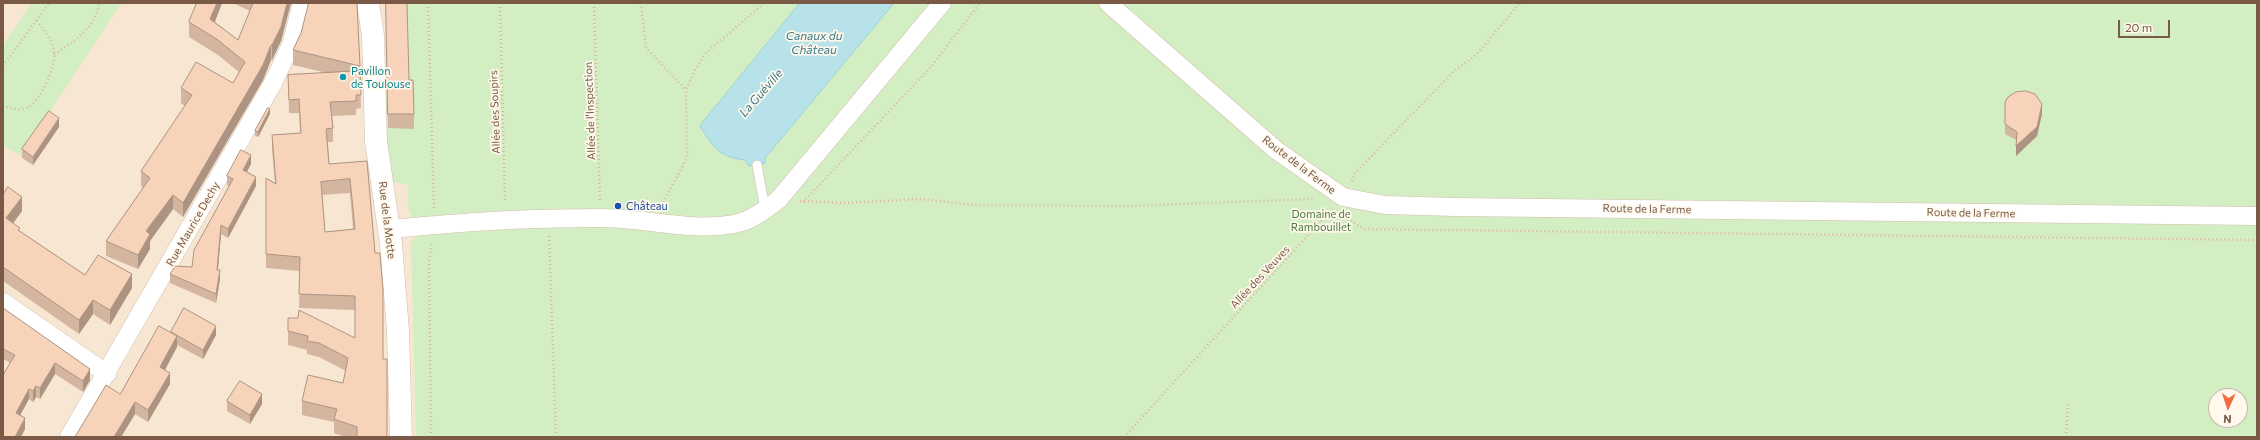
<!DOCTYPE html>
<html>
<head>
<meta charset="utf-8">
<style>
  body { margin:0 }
  #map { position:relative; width:2260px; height:440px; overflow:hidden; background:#fef5e5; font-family:Commissioner,sans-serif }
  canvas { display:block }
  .frame { position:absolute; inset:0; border:4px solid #7a5a47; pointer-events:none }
  .north { position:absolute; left:2208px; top:388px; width:40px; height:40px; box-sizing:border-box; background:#fff8ed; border:1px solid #cab9ab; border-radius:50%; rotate:183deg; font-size:11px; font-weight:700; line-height:16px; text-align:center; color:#7a5a47 }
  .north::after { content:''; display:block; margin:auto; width:14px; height:18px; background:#f46b3f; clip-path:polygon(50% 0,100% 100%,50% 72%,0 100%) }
  .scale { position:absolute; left:2118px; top:20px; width:52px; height:18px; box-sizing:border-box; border:2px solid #7a5a47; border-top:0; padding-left:5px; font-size:12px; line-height:14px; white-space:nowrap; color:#7a5a47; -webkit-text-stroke:3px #fff8ed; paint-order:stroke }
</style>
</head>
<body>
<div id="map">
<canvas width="2260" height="440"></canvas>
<div class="frame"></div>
<div class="north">N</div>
<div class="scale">20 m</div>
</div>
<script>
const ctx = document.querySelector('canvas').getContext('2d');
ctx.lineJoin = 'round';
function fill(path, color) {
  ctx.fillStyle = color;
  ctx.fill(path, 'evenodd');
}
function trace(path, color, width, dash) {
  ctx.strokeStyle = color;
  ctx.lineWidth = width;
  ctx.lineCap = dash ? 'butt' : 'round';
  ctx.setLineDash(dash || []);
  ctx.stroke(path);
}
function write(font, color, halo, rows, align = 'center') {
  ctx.font = font + ' Commissioner,sans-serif';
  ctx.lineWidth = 3.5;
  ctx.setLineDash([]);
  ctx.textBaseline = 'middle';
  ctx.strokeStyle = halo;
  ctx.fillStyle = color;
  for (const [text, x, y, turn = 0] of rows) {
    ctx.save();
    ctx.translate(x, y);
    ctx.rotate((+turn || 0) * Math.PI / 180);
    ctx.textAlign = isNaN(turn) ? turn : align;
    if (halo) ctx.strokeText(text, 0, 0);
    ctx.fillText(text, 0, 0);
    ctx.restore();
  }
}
const residential = new Path2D(`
  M3,3H386L388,96L384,97L408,185L410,215L417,228L418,437H3Z`);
const green = new Path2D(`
  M32,3H121L21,156L3,145V46Z
  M386,3H2257V437H416L411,243C423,230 415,227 410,214C407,205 408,194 408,185L393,182L385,147L384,97L388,96ZM2216,396H2240V420H2216Z`);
const water = new Path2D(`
  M800,3H894L765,158V163L749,166L745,160C719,157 713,147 700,126Z`);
const path = new Path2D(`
  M428,3L434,209
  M500,3L505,203
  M594,3L600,202
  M641,3L646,48L686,90
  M54,54C72,44 98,25 99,3
  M3,66L49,3
  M3,106C10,108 20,111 27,108C40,102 56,67 54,54C53,40 45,31 37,21
  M1352,181L1355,173L1454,71L1476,55L1520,3
  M800,201L845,203L919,199L975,205L1127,206L1314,199
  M803,202L931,67L980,3
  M661,206L687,158L686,90L696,68L705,54L764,3
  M1345,215L1355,224L1365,229L2257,240
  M549,236L556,437
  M431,437L429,261L432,242
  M1124,437L1332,209
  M2066,437L2068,403`);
const service = new Path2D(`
  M757,165L765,209`);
const minor = new Path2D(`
  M1108,3L1276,150L1343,197L1385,205L1455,207L2257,216
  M389,229C405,228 421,226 437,225C491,220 547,218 601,218C646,218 690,232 734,224C751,221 766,209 779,199L942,3
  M3,302L107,374
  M69,437L273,83L291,45L302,3`);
const tertiary = new Path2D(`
  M368,3L373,36L376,141L391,244L398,331L401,437`);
const wall = new Path2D(`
  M197,3H222L215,22L238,40L250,11L235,4V3H291L281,41L272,60H271L263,80L183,217L173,209L150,241V249L138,269L106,256V241L143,188L141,186V171L185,106L181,103V88L233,83L239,72L218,55L189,37V22Z
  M357,3L361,108L356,109V115L332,116L333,128V142H328L329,164L367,161L383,359L387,437H345L334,433V422L302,415V401L343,383L346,371L319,357L307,354V350L288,345V331L355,338V310L299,308L300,271L266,268V178L275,183L272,149V135L300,133L299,113H289L288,75L327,73L293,65V50L301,33ZM350,193L353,229L325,232L322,195Z
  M386,3L409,80L414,114V129L388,128Z
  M2005,102L2042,114L2037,136L2016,156V140L2005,134Z
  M270,114L258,137L255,136V131Z
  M59,127L33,165L22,158V149Z
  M251,164L247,172L256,186L228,238L221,234L218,270L220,279L216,303L170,283V274L192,267L229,186L227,185V176Z
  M3,195L22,211L13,223L20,231L85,275L132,288L110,325L93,314L79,334L3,281Z
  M3,308L90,380L83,392L55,374L40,399L36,397L33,402L29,399L20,415L25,429L21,437H3V375L10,363L3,359Z
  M171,332L216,335L203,359L177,345V347L165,370L170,384L148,422L135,414L121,437H75L120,394L171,333Z
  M227,401L262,404L250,424L227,411Z`);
const shadedWall = new Path2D(`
  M217,3H222L210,34V19Z
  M287,3H291L281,41L272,60V45Z
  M271,45V60L263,80L183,217V203Z
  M2042,104V114L2037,136L2016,156V146Z
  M270,109V114L258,137V132Z
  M59,118V127L33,165V157Z
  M251,155V164L243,179V170Z
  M256,177V186L228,238V229Z
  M173,195V209L150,241V249L138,269V255L146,231Z
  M22,197V211L6,233V218Z
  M221,225V234L217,279V270Z
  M220,270V279L216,303V294Z
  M132,274V288L110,325V310Z
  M93,300V314L79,334V320Z
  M216,326V335L203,359V350Z
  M177,336V347L160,379V367Z
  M55,363V374L40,399V388Z
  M90,369V380L83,392V381Z
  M170,373V384L148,422V410Z
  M36,386V397L33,402V391Z
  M29,389V399L16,423V413Z
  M262,394V404L250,424V415Z
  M135,402V414L121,437H114Z
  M25,418V429L21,437H15Z`);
const building = new Path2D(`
  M197,3H217L210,19L238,40L253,3H287L281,27L272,45H271L263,65L183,203L173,195L146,231L150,234L138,255L106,241L150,178L141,171L192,95L181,88L196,62L233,83L245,62L218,40L189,22Z
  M309,3H357L360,66L293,50L301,33Z
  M386,3H407L409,80H413L414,114H388Z
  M360,71L361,95H356V101L330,102L333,128L326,129L329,164L367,161L375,253H380L383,291V359H387V437H357V427L334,419L337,409L302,401L308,375L343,383L348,358L319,343L307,341L308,336L288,331V318H298L299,310L355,338V296L299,294L300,257L266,254V178L276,184L272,135L301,133L299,99L289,100L288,75ZM350,179L355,229L325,232L321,182Z
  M2026,91L2035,94L2042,104L2037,127L2016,146L2017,132L2005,124V102L2008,97L2016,92Z
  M268,108L270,109L258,132L255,131Z
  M49,111L59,118L33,157L22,149Z
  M241,150L251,155L243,170L256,177L228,229L221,225L217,270H220L216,294L170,274L175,266L192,267L194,250L233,179L227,176Z
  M8,187L22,197L6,218L20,228L18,230L85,275L98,255L132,274L110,310L93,300L79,320L3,267V195Z
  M3,308L90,369L83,381L55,363L40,388L36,386L33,391L29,389L16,413L25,418L15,437H5L3,436V375L15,355L3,349Z
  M184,308L216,326L203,350L171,332Z
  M159,326L177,336L160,367L170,373L148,410L135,402L114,437H75L106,385L120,394Z
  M240,381L262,394L250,415L227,401Z`);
const markers = [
  [343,77,4,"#0f9aa8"],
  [618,206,4,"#1a4fb4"]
];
const cultureNames = [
  ["Pavillon",351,71],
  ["de Toulouse",351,84]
];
const streetNames = [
  ["Allée de l'Inspection",590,111,-92],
  ["Allée des Soupirs",495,112,-92],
  ["Route de la Ferme",1299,165,37],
  ["Route de la Ferme",1647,209,1],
  ["Route de la Ferme",1971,213,1],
  ["Rue de la Motte",387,220,83],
  ["Rue Maurice Dechy",193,224,-60],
  ["Allée des Veuves",1260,277,-47]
];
const transitNames = [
  ["Château",626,206]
];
const parkNames = [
  ["Domaine de",1321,214],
  ["Rambouillet",1321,227]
];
const waterNames = [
  ["Canaux du",814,36],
  ["Château",814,50],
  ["La Guéville",761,93,-49]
];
fill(residential, '#f7e7d2');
fill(green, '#d3eec2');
fill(water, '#b7e2ea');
trace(water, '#9cd2dd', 1);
trace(service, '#d4beac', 10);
trace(minor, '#d4beac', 19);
trace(tertiary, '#d4beac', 23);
trace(path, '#dcb69c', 2.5, [1, 3]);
trace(service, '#fff', 9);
trace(minor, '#fff', 18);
trace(tertiary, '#fff', 22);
fill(wall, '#d4b5a0');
fill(shadedWall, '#ad9482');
fill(building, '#f7d3ba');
trace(building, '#ad9482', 1);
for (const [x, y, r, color] of markers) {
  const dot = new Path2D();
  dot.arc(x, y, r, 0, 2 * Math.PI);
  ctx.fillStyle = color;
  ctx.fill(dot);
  trace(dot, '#fff8ed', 1.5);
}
write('11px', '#0d838f', '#fff8ed', cultureNames, 'left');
write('11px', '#7a5a47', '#fff8ed', streetNames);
write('11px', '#164399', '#fff8ed', transitNames, 'left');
write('11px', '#4c7b3b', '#fff8ed', parkNames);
write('italic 12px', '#3b7a88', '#fff8ed', waterNames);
</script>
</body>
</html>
